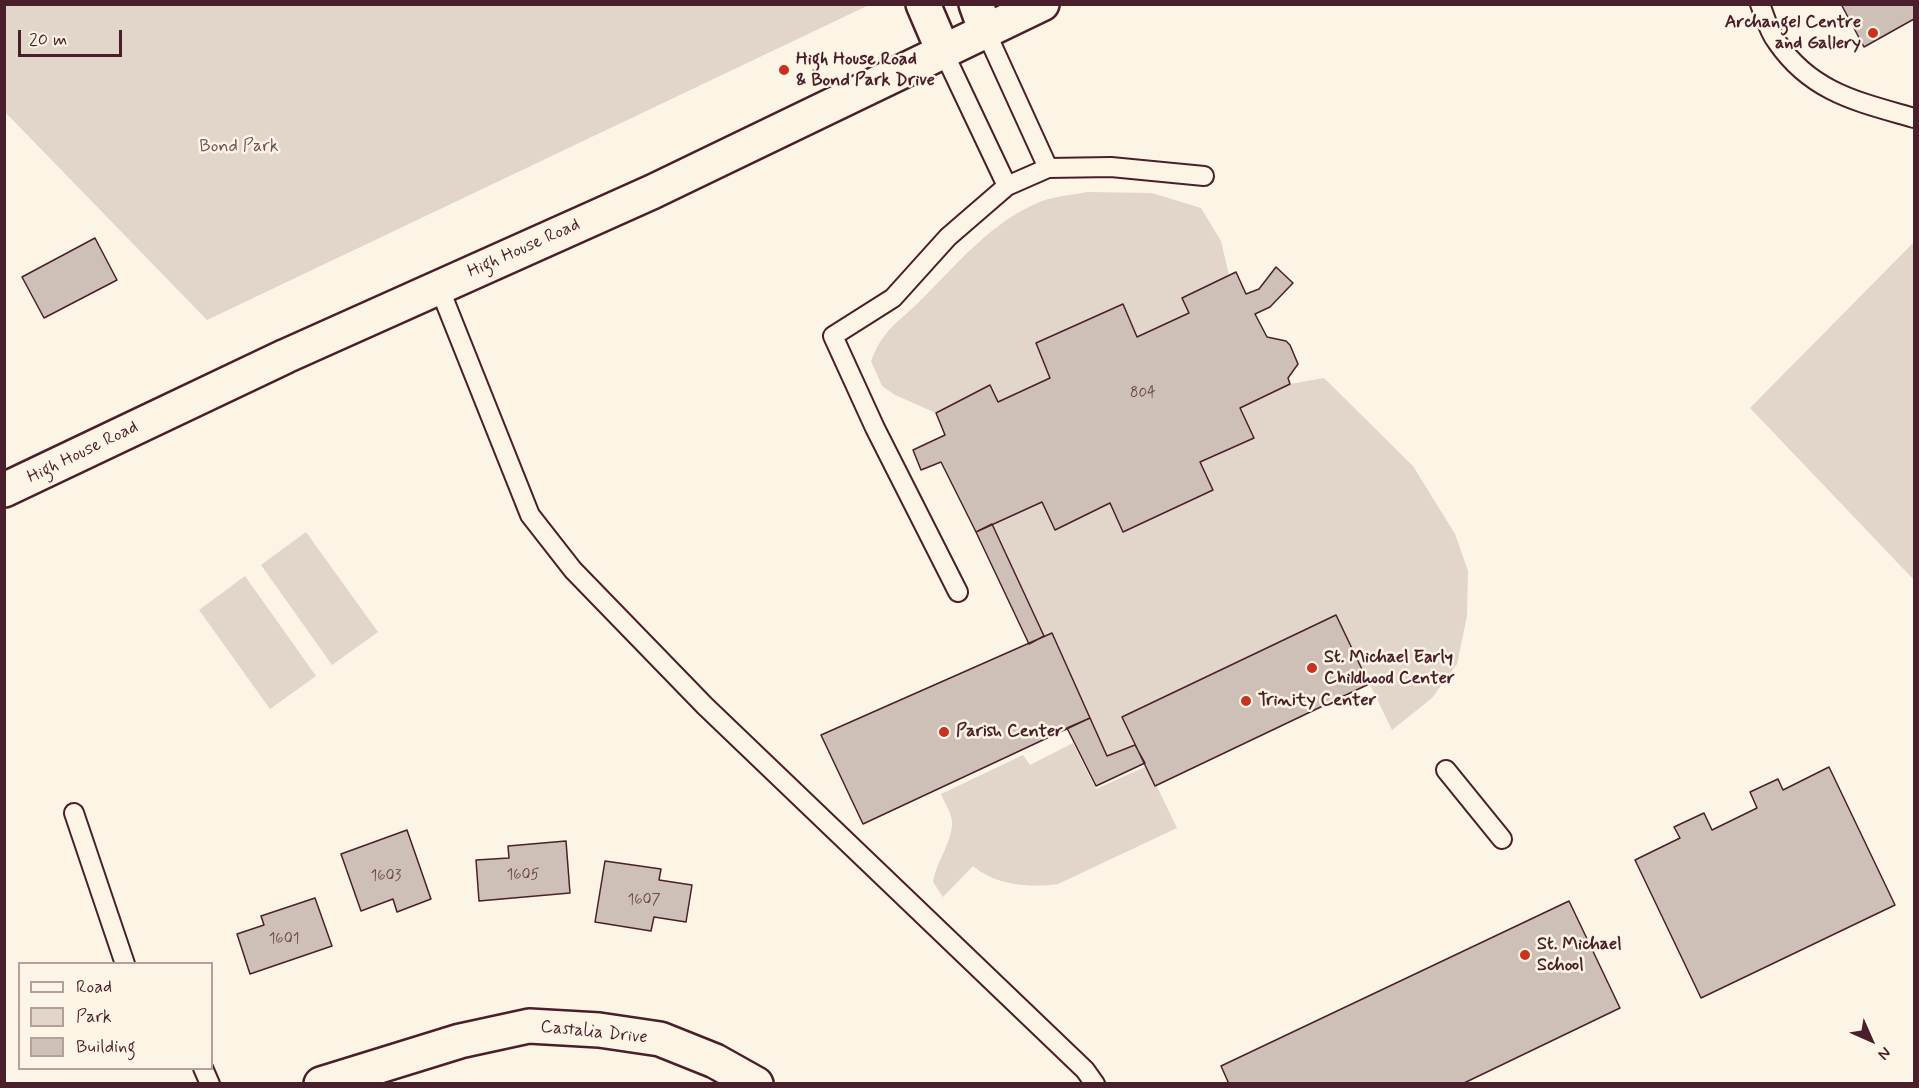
<!DOCTYPE html>
<html>
<head>
<meta charset="utf-8">
<style>
  body { margin:0 }
  #map { position:relative; width:1919px; height:1088px; overflow:hidden; background:#fcf5e5; font-family:Mynerve,sans-serif }
  canvas { display:block }
  .frame { position:absolute; inset:0; border:6px solid #4a1f2b; pointer-events:none }
  .legend { position:absolute; left:18px; top:962px; width:195px; height:108px; box-sizing:border-box; background:#fcf5e5; border:2px solid #b59f9b; margin:0; padding:8px 10px; list-style:none; font-size:18px; color:#4a1f2b }
  .legend li { display:flex; align-items:center; gap:12px; height:30px }
  .legend b { width:30px; border:2px solid #b59f9b }
  .north { position:absolute; left:1841px; top:1010px; width:60px; height:60px; -webkit-text-stroke:4px #fcf5e5; paint-order:stroke; rotate:135deg; font-size:16px; font-weight:700; line-height:24px; text-align:center; color:#4a1f2b }
  .north::after { content:''; display:block; margin:auto; width:21px; height:27px; background:#4a1f2b; clip-path:polygon(50% 0,100% 100%,50% 72%,0 100%) }
  .scale { position:absolute; left:18px; top:30px; width:104px; height:27px; box-sizing:border-box; border:3px solid #4a1f2b; border-top:0; padding-left:8px; font-size:18px; line-height:21px; white-space:nowrap; color:#4a1f2b; -webkit-text-stroke:4px #fcf5e5; paint-order:stroke }
</style>
</head>
<body>
<div id="map">
<canvas width="1919" height="1088"></canvas>
<div class="frame"></div>
<ul class="legend">
<li><b style="height:8px;background:#fcf5e5"></b>Road</li>
<li><b style="height:16px;background:#e2d5ca"></b>Park</li>
<li><b style="height:16px;background:#cfc0b7"></b>Building</li>
</ul>
<div class="north">N</div>
<div class="scale">20 m</div>
</div>
<script>
const ctx = document.querySelector('canvas').getContext('2d');
ctx.lineJoin = 'round';
function fill(path, color) {
  ctx.fillStyle = color;
  ctx.fill(path, 'evenodd');
}
function trace(path, color, width, dash) {
  ctx.strokeStyle = color;
  ctx.lineWidth = width;
  ctx.lineCap = dash ? 'butt' : 'round';
  ctx.setLineDash(dash || []);
  ctx.stroke(path);
}
function write(font, color, halo, rows, align = 'center') {
  ctx.font = font + ' Mynerve,sans-serif';
  ctx.lineWidth = 5;
  ctx.setLineDash([]);
  ctx.textBaseline = 'middle';
  ctx.strokeStyle = halo;
  ctx.fillStyle = color;
  for (const [text, x, y, turn = 0] of rows) {
    ctx.save();
    ctx.translate(x, y);
    ctx.rotate((+turn || 0) * Math.PI / 180);
    ctx.textAlign = isNaN(turn) ? turn : align;
    if (halo) ctx.strokeText(text, 0, 0);
    ctx.fillText(text, 0, 0);
    ctx.restore();
  }
}
const green = new Path2D(`
  M5,4H869V5L207,320L5,112Z
  M1087,192L1152,193L1201,208L1221,241L1229,275L1183,297L1189,313L1137,337L1123,304L1036,343L1050,378L998,402L989,386L936,413L895,395L882,386L871,361C884,328 898,323 922,299C959,262 992,221 1042,201C1056,196 1073,195 1087,192Z
  M1914,242V580L1750,408Z
  M1324,378L1413,466L1455,534L1468,571L1467,616L1457,664L1432,698L1392,730L1336,615L1122,717L1135,745L1107,756L1052,634L1044,636L992,525L1042,502L1055,530L1110,503L1124,532L1213,490L1200,462L1240,408L1290,384Z
  M306,532L378,632L332,665L261,565Z
  M245,576L316,676L270,709L199,610Z
  M1073,743L1096,789L1147,766L1177,828L1058,884C1030,888 995,885 973,866L943,897L933,882C936,862 953,841 952,821C951,812 944,802 941,794L1023,755L1030,765Z`);
const building = new Path2D(`
  M1841,4H1914V19L1864,47Z
  M95,238L117,280L44,318L22,277Z
  M1276,267L1293,283L1270,307L1255,314L1267,337L1286,341L1290,345L1298,364L1288,378L1290,384L1240,408L1254,438L1200,462L1213,490L1123,532L1110,503L1055,530L1042,502L976,532L941,462L921,470L913,450L945,435L936,413L990,385L998,402L1050,378L1036,343L1123,304L1137,337L1189,313L1182,298L1236,272L1246,294L1259,289Z
  M992,524L1044,636L1029,644L976,532Z
  M1336,615L1369,684L1155,786L1122,717Z
  M1052,633L1090,718L863,824L821,735Z
  M1090,718L1107,756L1135,745L1145,763L1096,786L1067,728Z
  M1829,767L1895,905L1701,998L1635,860L1680,838L1674,827L1704,813L1712,830L1757,808L1750,792L1778,779L1783,790Z
  M407,830L431,899L397,912L393,899L361,911L341,854Z
  M566,841L570,893L479,901L476,860L509,858L508,846Z
  M605,861L661,869L659,880L692,885L686,922L654,917L651,931L595,922Z
  M315,898L332,946L250,974L237,934L264,925L261,916Z
  M1569,901L1620,1008L1462,1084H1229L1221,1066Z`);
const lane = new Path2D(`
  M1760,4C1765,17 1769,32 1777,42C1812,93 1859,102 1914,118
  M986,32L1048,168
  M944,53L1007,186
  M439,287L530,515L573,570L705,706L1085,1070L1095,1084
  M958,592L875,428L833,336L893,298L948,237L1007,186L1048,168L1111,167L1204,176
  M1446,770L1502,839
  M74,813L125,964
  M203,1068L210,1084`);
const street = new Path2D(`
  M923,4L944,53
  M976,4L986,32
  M321,1084L460,1041L529,1026L599,1030L660,1039L715,1061L756,1084`);
const primary = new Path2D(`
  M4,490L286,356L652,192L1042,4`);
const markers = [
  [1873,33,6,"#c8321e"],
  [784,70,6,"#c8321e"],
  [1312,668,6,"#c8321e"],
  [1246,701,6,"#c8321e"],
  [944,732,6,"#c8321e"],
  [1525,955,6,"#c8321e"]
];
const numberNames = [
  ["804",1143,394],
  ["1605",523,876],
  ["1603",386,877],
  ["1607",644,901],
  ["1601",284,940]
];
const poiNames = [
  ["Archangel Centre",1861,23,"right"],
  ["and Gallery",1861,44,"right"],
  ["High House Road",796,60],
  ["& Bond Park Drive",796,81],
  ["St. Michael Early",1324,658],
  ["Childhood Center",1324,679],
  ["Trinity Center",1258,701],
  ["Parish Center",956,732],
  ["St. Michael",1537,945],
  ["School",1537,966]
];
const parkNames = [
  ["Bond Park",239,147]
];
const streetNames = [
  ["High House Road",524,249,-24],
  ["High House Road",83,453,-26],
  ["Castalia Drive",594,1033,6]
];
fill(green, '#e2d5ca');
fill(building, '#cfc0b7');
trace(building, '#4a1f2b', 1.5);
trace(lane, '#4a1f2b', 22);
trace(street, '#4a1f2b', 38);
trace(primary, '#4a1f2b', 38);
trace(lane, '#fcf5e5', 18);
trace(street, '#fcf5e5', 33);
trace(primary, '#fcf5e5', 33);
for (const [x, y, r, color] of markers) {
  const dot = new Path2D();
  dot.arc(x, y, r, 0, 2 * Math.PI);
  ctx.fillStyle = color;
  ctx.fill(dot);
  trace(dot, '#fcf5e5', 2);
}
write('15px', '#6b474e', null, numberNames);
write('bold 18px', '#4a1f2b', '#fcf5e5', poiNames, 'left');
write('18px', '#704c53', '#fcf5e5', parkNames);
write('18px', '#4a1f2b', '#fcf5e5', streetNames);
</script>
</body>
</html>
